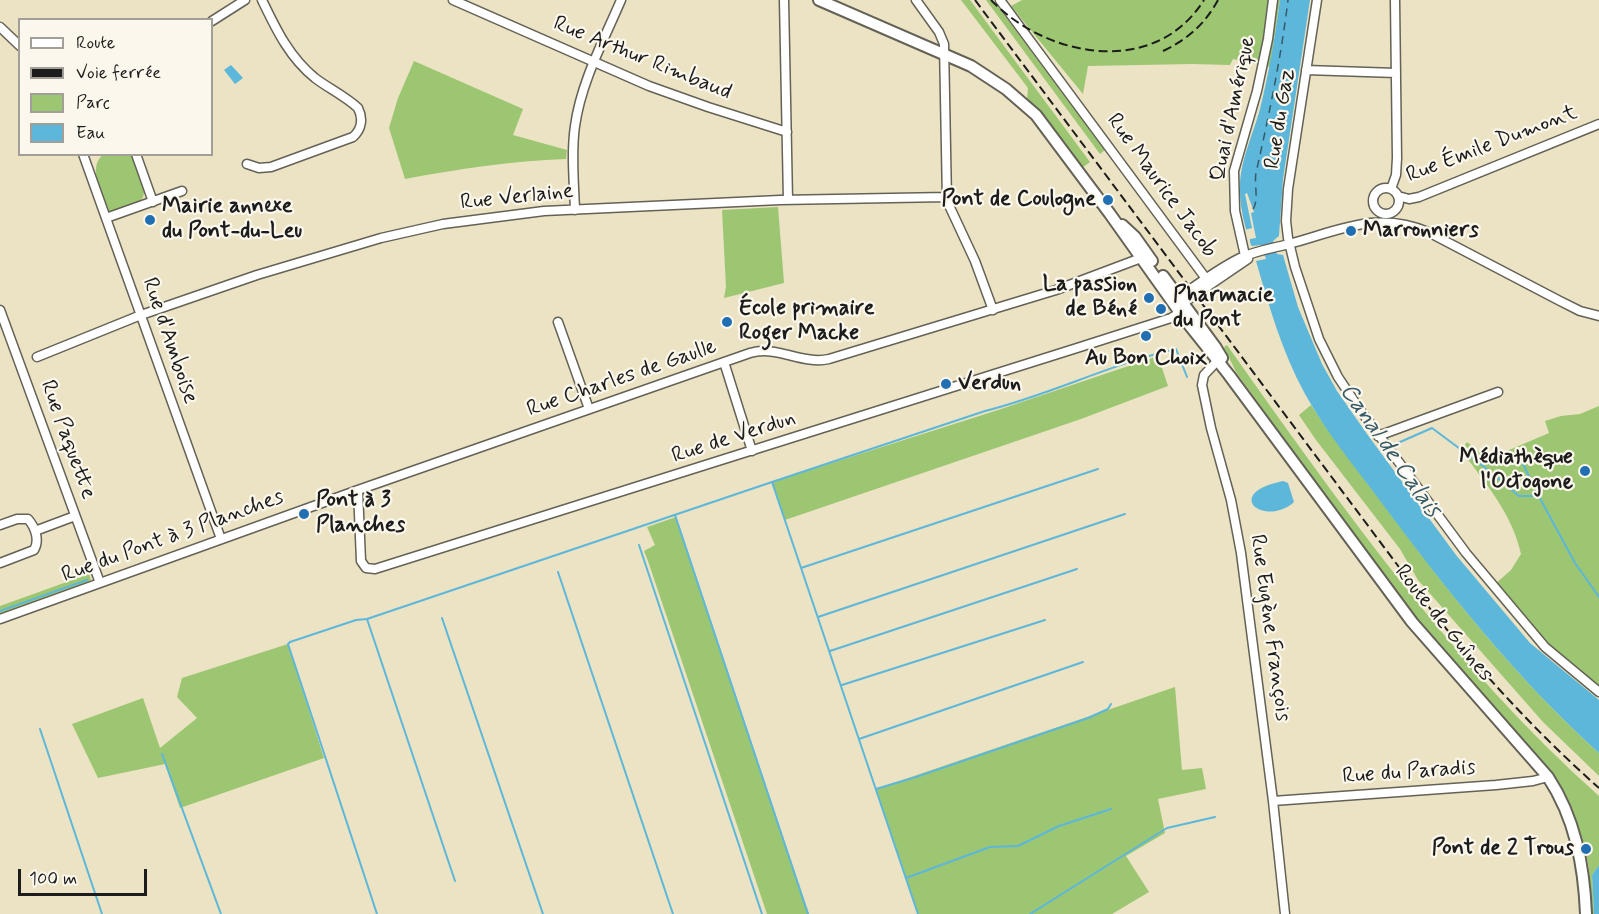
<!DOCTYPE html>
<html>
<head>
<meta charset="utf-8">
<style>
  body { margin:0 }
  #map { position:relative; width:1599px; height:914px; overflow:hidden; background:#ebe3c3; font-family:Mynerve,sans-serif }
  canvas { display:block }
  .legend { position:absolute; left:18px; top:18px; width:195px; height:138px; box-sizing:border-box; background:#fbf7ec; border:2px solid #a29f99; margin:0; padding:8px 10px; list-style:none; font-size:18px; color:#1c1c1c }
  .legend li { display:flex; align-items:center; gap:12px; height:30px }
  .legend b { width:30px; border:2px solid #a29f99 }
  .scale { position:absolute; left:18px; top:869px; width:129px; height:27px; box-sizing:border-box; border:3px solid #1c1c1c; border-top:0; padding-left:8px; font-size:18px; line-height:21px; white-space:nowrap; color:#1c1c1c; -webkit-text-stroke:4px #fbf7ec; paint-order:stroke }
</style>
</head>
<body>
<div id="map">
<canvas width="1599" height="914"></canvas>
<ul class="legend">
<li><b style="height:8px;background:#fff"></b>Route</li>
<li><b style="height:8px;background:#1c1c1c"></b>Voie ferrée</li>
<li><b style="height:16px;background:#9dc672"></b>Parc</li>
<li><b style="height:16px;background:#5cb7da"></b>Eau</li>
</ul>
<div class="scale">100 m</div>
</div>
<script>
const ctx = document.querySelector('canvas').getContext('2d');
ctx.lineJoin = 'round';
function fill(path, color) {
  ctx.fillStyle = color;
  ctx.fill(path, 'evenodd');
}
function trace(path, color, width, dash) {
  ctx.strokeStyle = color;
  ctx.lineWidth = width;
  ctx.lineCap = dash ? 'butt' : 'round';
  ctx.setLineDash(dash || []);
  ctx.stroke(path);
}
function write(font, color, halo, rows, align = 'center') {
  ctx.font = font + ' Mynerve,sans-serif';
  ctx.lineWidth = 4.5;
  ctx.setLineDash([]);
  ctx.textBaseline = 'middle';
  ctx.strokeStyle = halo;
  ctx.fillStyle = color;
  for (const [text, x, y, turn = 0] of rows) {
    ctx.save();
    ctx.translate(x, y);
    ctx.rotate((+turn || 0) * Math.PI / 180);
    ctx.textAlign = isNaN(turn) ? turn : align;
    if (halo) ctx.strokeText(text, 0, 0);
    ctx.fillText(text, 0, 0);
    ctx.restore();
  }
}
const green = new Path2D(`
  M961,0H970L1090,162L1082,168L1027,99L1028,88Z
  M986,0H993L1105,150L1100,154Z
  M1022,0H1280L1270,67L1233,59L1230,65L1192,64L1088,66L1083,94L1011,6Z
  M414,61L523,109L513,135L567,150L566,159C512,161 458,169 405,179L389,128L398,98Z
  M103,155H132C136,167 153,194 138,203C130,208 119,210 110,213C104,196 86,168 103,155Z
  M778,207L784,283L724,298L726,287L722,210Z
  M1227,345C1339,503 1453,666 1599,796V865L1592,875L1594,914H1591C1590,897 1591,879 1588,863C1583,832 1570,802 1554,777L1425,631L1362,548L1236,372L1224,347Z
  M1158,356L1168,386L1081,419L785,520L772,482L998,410Z
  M1311,405C1334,441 1361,474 1386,508C1451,596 1518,680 1599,753V776L1543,722L1418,580L1400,549L1316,440L1299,415Z
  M1599,406V685L1564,659L1542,639L1495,584L1511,570L1521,554C1512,513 1485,483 1461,450L1467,442L1488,459L1549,433L1545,421L1561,416L1580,414Z
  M676,517L809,914H767L648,561L644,551L655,545L647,527Z
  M89,574L91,580L87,583L0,614V606Z
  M288,644L324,758L180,808L165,764L98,778L72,724L143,698L160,748L197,718L177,697L182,678Z
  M1175,687L1182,770L1202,768L1206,789L1158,799L1165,833L1126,856L1149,892L1112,914H918L876,789Z`);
const water = new Path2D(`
  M1280,0H1310L1283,179L1279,236L1273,241L1277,254L1283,255L1298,307L1322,364L1337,391L1367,434L1456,555L1530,643L1599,700V753C1516,678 1447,591 1381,502C1355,467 1326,432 1305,394C1282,352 1269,306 1256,261L1266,259L1261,245L1252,246L1251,245C1245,227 1240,209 1240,190C1239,163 1253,135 1260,109C1269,73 1275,37 1280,0Z
  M231,65L243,78L235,84L224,70Z
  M1283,481L1288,483L1294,502C1265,528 1221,494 1283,481Z
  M1599,865V914H1594L1592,875Z`);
const pier = new Path2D(`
  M1247,193L1254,212L1251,213L1256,238L1250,239V243H1248L1245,230L1252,228L1245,194Z`);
const stream = new Path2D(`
  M1391,446L1432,428L1483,466L1519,496H1539
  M1492,462L1518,453L1532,483
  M1536,491L1575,563L1599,597
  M675,515L808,914
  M639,545L762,914
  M801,568L1098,469
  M558,572L673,914
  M0,611L87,580
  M818,617L1125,514
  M442,618L543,914
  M367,619L356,620L290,642L288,644L377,914
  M830,651L1077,569
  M842,685L1045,620
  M40,729L102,914
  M859,739L1083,662
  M162,754L221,914
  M876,789L916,777L1088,718L1108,709L1111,704
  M906,878L990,847L1018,846L1059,826L1111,809
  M455,881L367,619L772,482
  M918,914L772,482L985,411C1050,395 1110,364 1176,349L1187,377
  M1030,914L1167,828L1215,817`);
const ferry = new Path2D(`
  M1253,209C1259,201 1254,183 1256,173C1269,115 1281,58 1288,0`);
const minor = new Path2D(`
  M453,0L649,86L708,107L787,132
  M784,0L788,200
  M916,0L939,32L944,44L947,201L975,261L993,310
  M1000,0L1210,284
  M1317,0L1288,189L1286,221L1288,238L1295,267L1319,339L1338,377L1358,407L1466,553L1545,647L1599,692
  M212,21L245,0
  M0,27L20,46
  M1306,70L1396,73
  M83,154L221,539
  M136,154L153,202
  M247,164L259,168L271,167L353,137C362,129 363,118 358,108C345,96 328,88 315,78C289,57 276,29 262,0
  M1373 201a13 13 0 1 1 26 0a13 13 0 1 1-26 0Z
  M1391,189L1396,175L1397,158L1395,0
  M1398,196L1409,199L1419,197L1599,124
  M575,210C574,182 571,153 575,126C581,82 604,40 621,0
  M106,218L182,191
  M1246,260L1235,211L1234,171L1257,91L1268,39L1273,0
  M1174,301C1195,286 1216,270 1240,258C1255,251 1273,248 1289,244C1338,231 1377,210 1428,232L1560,301L1580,311L1599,316
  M1179,306L1248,259
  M0,310L100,583
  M558,322L589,409
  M37,357L141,315L257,275L381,238L443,224L544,211L780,200L947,197
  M1221,357L1204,375L1202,385L1211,428L1231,500L1241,553L1273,801L1285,914
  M724,362L752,451
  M1378,436L1498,392
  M358,490L361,561L366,568L375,569L1077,348L1171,318L1183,311
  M0,525L17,519H28C35,527 40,540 34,550L0,563
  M35,531L75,516
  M0,619L358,490L750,353C777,345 802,365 829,359L1056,290L1141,258
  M1273,801L1496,785L1533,781L1548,777`);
const major = new Path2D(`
  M819,0L971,66L1006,89L1036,115L1110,214L1186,321L1229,375L1412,622L1548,777C1575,818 1584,865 1586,914
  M1122,225L1135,237L1152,261
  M1163,276L1216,348L1222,358`);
const rail = new Path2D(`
  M975,0L1434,614C1485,676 1539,735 1599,788
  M991,0C1047,58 1155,78 1204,0
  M1163,51C1188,39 1205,24 1218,0`);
const markers = [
  [1108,200,6,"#1f6fb2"],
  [150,220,6,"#1f6fb2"],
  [1351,231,6,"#1f6fb2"],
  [1149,298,6,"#1f6fb2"],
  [1161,309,6,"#1f6fb2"],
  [727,322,6,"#1f6fb2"],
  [1146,336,6,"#1f6fb2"],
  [946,384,6,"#1f6fb2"],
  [1585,471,6,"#1f6fb2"],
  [304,514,6,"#1f6fb2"],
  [1586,849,6,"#1f6fb2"]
];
const streetNames = [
  ["Rue Arthur Rimbaud",642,59,22],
  ["Quai d'Amérique",1234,109,-78],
  ["Rue du Gaz",1281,119,-81],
  ["Rue Émile Dumont",1492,145,-21],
  ["Rue Maurice Jacob",1161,186,54],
  ["Rue Verlaine",517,198,-6],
  ["Rue d'Amboise",169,341,71],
  ["Rue Charles de Gaulle",622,379,-19],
  ["Rue de Verdun",734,438,-18],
  ["Rue Paquette",67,440,70],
  ["Rue du Pont à 3 Planches",173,537,-20],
  ["Route de Guînes",1443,624,51],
  ["Rue Eugène François",1269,628,82],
  ["Rue du Paradis",1409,773,-4]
];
const poiNames = [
  ["Pont de Coulogne",1096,200,"right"],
  ["Mairie annexe",162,207],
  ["du Pont-du-Leu",162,232],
  ["Marronniers",1363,231],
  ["La passion",1137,285,"right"],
  ["de Béné",1137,310,"right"],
  ["Pharmacie",1173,296],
  ["du Pont",1173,321],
  ["École primaire",739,309],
  ["Roger Macke",739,334],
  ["Au Bon Choix",1146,359,"center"],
  ["Verdun",958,384],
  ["Médiathèque",1573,458,"right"],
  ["l'Octogone",1573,483,"right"],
  ["Pont à 3",316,501],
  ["Planches",316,526],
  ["Pont de 2 Trous",1574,849,"right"]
];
const waterNames = [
  ["Canal de Calais",1389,451,55]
];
fill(green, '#9dc672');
fill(water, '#5cb7da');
fill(pier, '#ebe3c3');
trace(stream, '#5cb7da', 2);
trace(ferry, '#365a68', 1.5, [8, 6]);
trace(minor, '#646256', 11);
trace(major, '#646256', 14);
trace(minor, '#fff', 8);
trace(major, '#fff', 10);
trace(rail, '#1c1c1c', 2, [9, 4.5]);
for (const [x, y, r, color] of markers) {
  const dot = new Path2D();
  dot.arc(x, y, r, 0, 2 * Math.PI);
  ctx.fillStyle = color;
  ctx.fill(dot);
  trace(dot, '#fbf7ec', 2);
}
write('22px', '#1c1c1c', '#fbf7ec', streetNames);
write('bold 22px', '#1c1c1c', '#fbf7ec', poiNames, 'left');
write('italic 24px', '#365a68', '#fbf7ec', waterNames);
</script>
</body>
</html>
